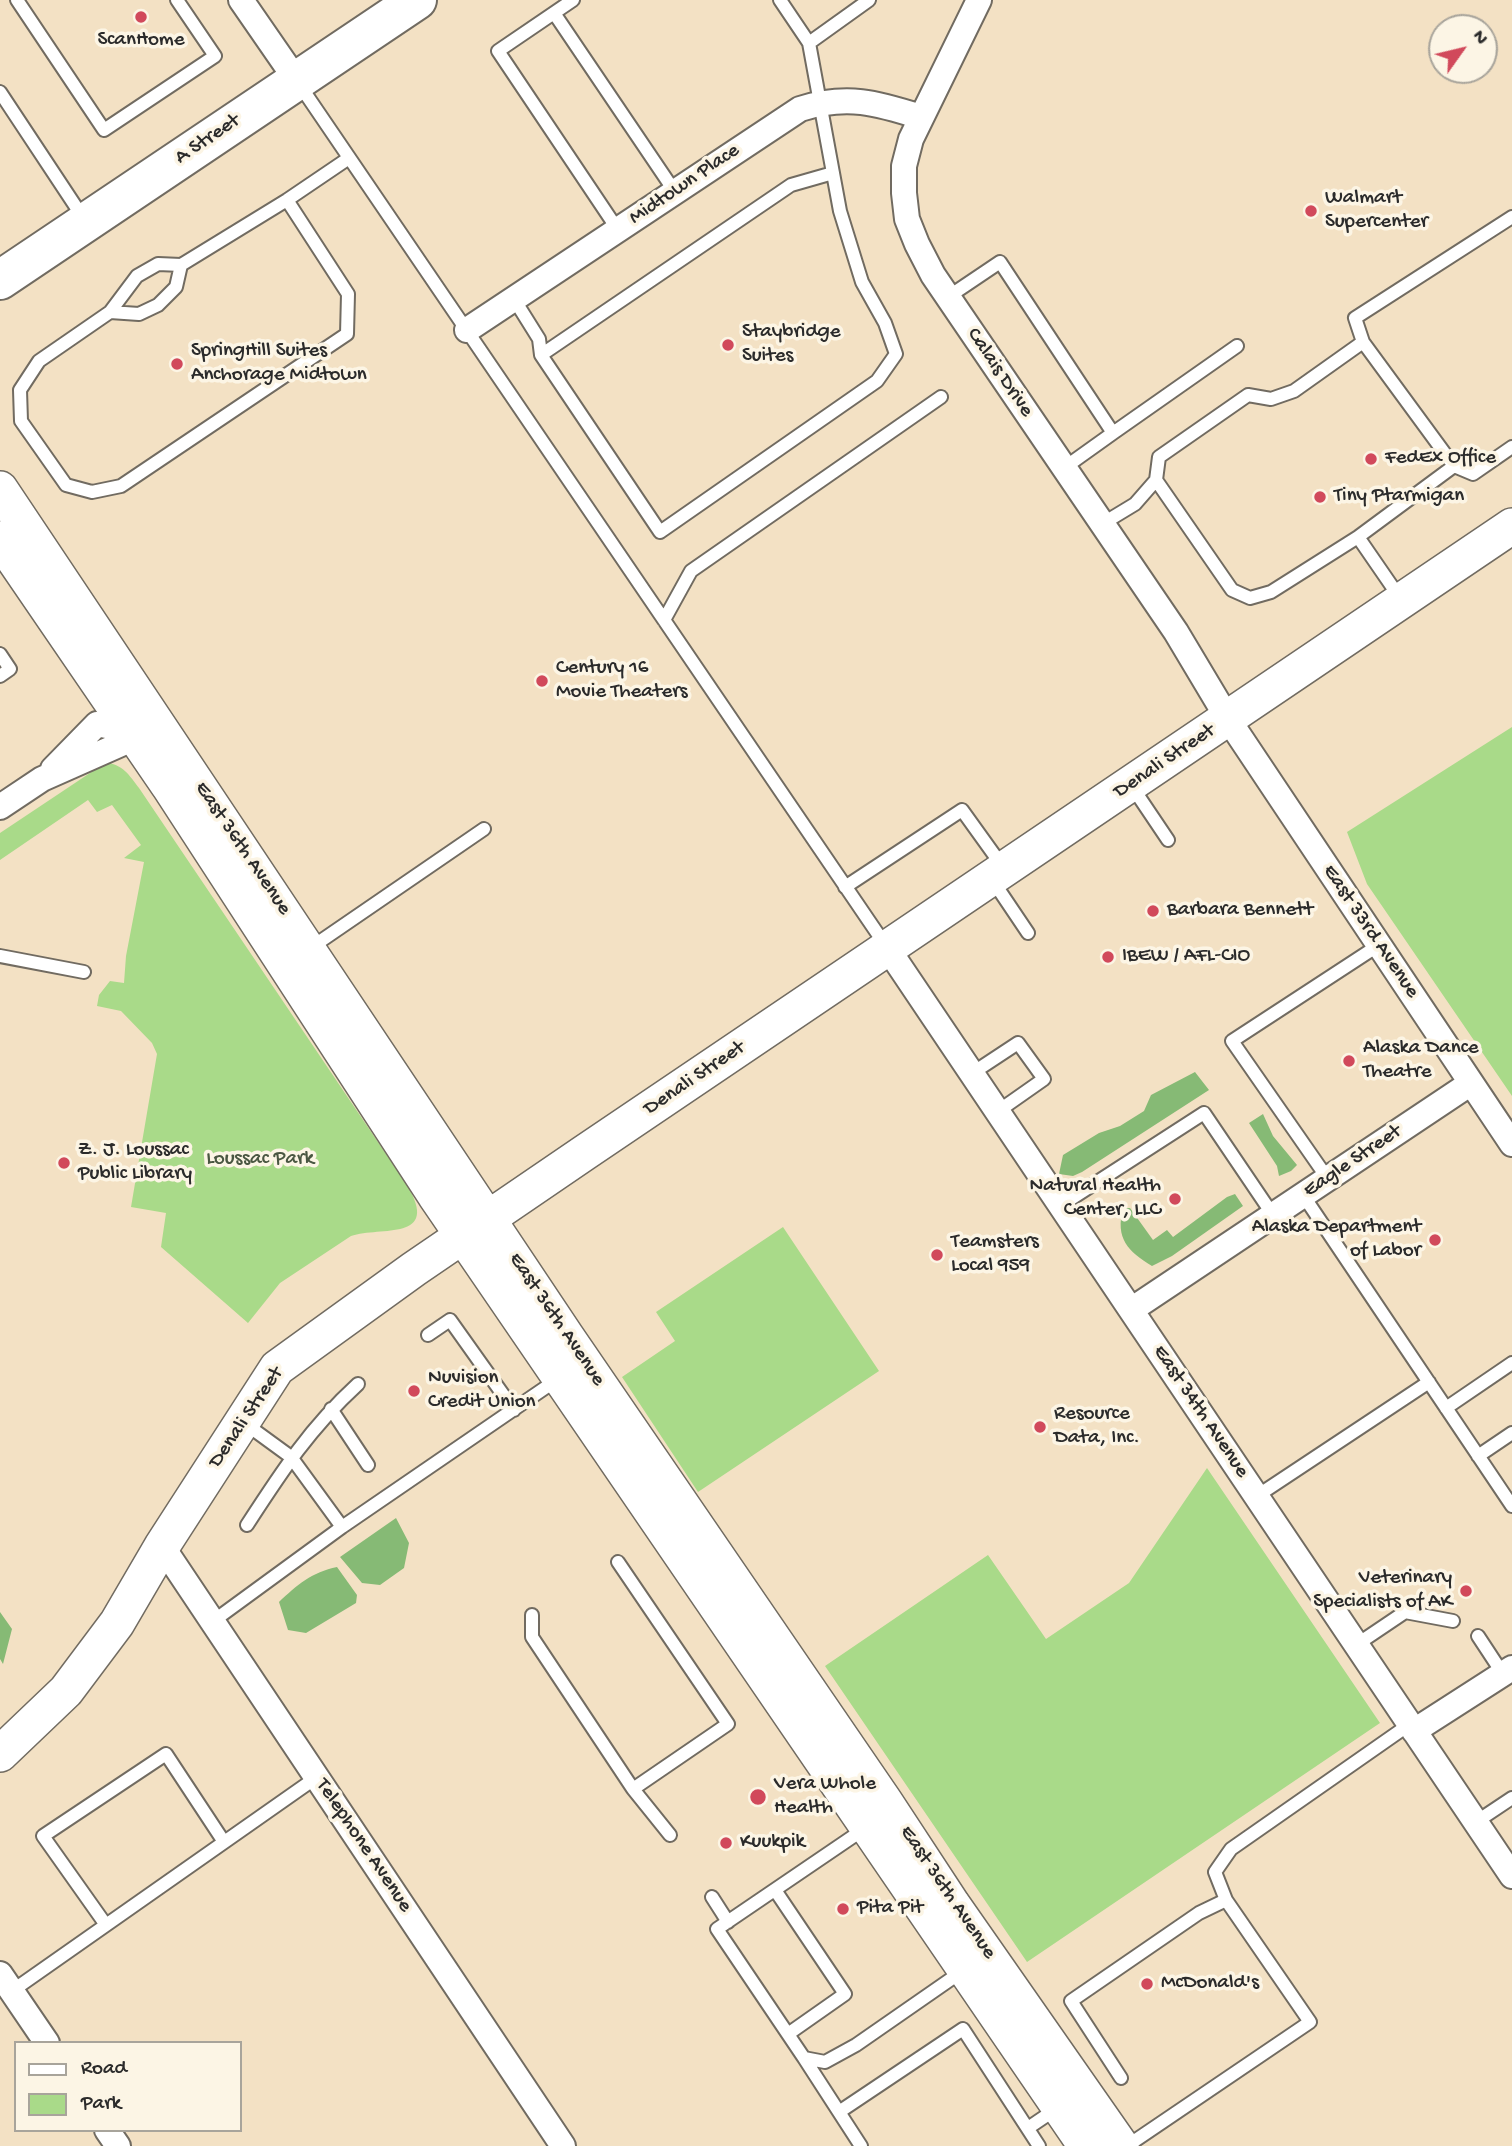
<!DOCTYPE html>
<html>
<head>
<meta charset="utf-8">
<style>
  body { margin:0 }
  #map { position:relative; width:1512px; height:2146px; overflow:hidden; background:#f3e1c4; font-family:"Gochi Hand",sans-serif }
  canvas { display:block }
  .legend { position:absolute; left:14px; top:2041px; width:228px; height:91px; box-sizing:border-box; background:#fcf5e5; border:2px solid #a8a49b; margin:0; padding:9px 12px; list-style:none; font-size:21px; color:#2b2b2b }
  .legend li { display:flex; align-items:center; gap:14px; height:35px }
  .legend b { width:35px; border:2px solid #a8a49b }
  .north { position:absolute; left:1428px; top:14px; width:70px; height:70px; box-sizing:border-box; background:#fcf5e5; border:2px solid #a8a49b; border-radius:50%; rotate:56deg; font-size:19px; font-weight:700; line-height:28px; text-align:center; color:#2b2b2b }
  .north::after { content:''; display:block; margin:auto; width:24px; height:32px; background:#d1495b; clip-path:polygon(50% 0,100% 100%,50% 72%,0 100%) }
</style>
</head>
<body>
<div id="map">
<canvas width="1512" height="2146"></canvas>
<ul class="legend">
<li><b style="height:9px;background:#fff"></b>Road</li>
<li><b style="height:19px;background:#a9da89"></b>Park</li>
</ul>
<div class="north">N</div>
</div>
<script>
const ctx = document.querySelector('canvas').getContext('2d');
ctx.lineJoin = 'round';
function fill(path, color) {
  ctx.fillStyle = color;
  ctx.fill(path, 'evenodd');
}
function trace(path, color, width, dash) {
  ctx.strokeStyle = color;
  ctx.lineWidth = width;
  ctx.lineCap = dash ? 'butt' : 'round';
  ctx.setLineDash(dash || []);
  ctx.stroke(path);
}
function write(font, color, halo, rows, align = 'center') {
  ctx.font = font + ' "Gochi Hand",sans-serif';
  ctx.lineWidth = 7;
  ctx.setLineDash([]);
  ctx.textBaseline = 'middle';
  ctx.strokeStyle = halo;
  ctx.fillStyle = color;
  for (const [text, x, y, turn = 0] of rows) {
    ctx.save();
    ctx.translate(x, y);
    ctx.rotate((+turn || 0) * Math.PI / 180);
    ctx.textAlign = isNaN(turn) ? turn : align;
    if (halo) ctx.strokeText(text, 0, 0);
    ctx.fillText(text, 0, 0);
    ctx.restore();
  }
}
const green = new Path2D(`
  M1512,727V1096L1367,884L1347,832Z
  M105,763C122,763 130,776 139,788L407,1185C441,1242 381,1226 351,1236L280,1283L248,1323L161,1247L166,1213L131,1207L157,1054L152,1043L121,1011L97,1006L99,995L110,981L124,983L126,956L144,862L124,858L141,845L112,805L97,812L88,800L0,860V833Z
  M783,1227L879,1371L698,1492L622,1377L675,1341L656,1312Z
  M1207,1468L1380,1723L1027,1962L825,1666L988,1555L1046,1639L1129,1583Z`);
const forest = new Path2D(`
  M1195,1072L1209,1090L1082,1172L1073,1176L1059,1174L1063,1155L1099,1133L1120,1126L1144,1111L1151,1095Z
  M1263,1114L1273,1136L1297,1165L1291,1171L1279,1176L1277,1166L1249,1123Z
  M1235,1194L1243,1206L1172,1256L1152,1266C1128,1251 1115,1239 1123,1208H1130L1153,1240L1167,1230L1173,1237L1227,1197Z
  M396,1518L409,1543L404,1568L380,1585L362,1583L340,1557Z
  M337,1567L357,1595L356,1603L306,1633L288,1630L279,1602C297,1585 312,1572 337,1567Z
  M0,1612L12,1629L3,1664L0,1659Z`);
const lane = new Path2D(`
  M17,0L104,130L215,56L177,0
  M573,0L498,51L618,230
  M554,13L675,192
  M809,43L869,0
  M299,84L886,946
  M0,92L84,219
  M287,200L348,294L347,334L121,486L92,492L66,485L21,421L20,390L39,361L110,312L137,276L158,264L181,265L287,200L349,158
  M1512,217L1355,318L1363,342L1454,466L1473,474L1512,447
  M948,297L1000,262L1113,433L1064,468
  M514,299L539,339L541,355L660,532L877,381L896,354L885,323L862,282L840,211L809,43L780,0
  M110,312L139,314L158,305L176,287L181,265
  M1363,342L1294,391L1271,399L1248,395L1159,457L1156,480L1232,590L1250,598L1271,592L1358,537L1454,466
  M541,355L791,185L833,173
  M1113,433L1237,346
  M1102,524L1135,504L1156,480
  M1358,537L1400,598
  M664,620L691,571L941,397
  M0,654L10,669L0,676
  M1131,785L1168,840
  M993,881L1028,933
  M845,887L962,810L1003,867
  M309,949L484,829
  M0,956L84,972
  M971,1074L1018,1043L1044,1079L997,1112
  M1328,1179L1232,1041L1379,945
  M1303,1195L1512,1506
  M1060,1206L1204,1113L1273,1215
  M428,1335L450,1320L514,1410
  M1446,1408L1512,1363
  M331,1409L368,1465
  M1478,1456L1512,1433
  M1257,1496L1429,1382
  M247,1525C282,1471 310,1428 358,1384
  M342,1527L558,1379
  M532,1615V1637L633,1789L728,1724L618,1562
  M212,1622L342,1527L291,1457L243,1422
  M1478,1636L1503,1674
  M1356,1645L1405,1612L1453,1621
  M633,1789L670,1835
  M1476,1822L1512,1798
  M867,1827L717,1929L804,2058L825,2062L856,2045L964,1970
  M775,1890L845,1994L788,2034
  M712,1897L728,1922
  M106,1925L43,1836L166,1754L224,1842
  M12,1991L317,1777
  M804,2058L861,2146
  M1121,2078L1071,2001L1199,1913L1226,1900
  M839,2112L963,2029L1039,2146
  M1028,2128L1059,2107
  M1127,2146L1310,2022L1226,1900L1215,1872L1231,1849L1410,1724`);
const street = new Path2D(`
  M241,0L297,81
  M979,0L911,139L904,166V193L907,219L917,244L933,275L1176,632L1228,719L1512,1144
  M467,330L800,109C847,94 877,103 921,117
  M53,769L97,724L121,729L135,721
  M0,807L42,779L121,744V729
  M888,949L1512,1876
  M1131,1310L1471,1083
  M162,1546L563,2146
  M1414,1731L1512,1668
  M0,1974L47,2043
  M107,2130L118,2146`);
const secondary = new Path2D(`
  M0,489L566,1336L885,1802L952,1904L1121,2146
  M0,539L169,786L435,1195L1086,2146
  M0,1754L66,1691L117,1623L162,1546L277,1368L414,1269L584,1153L1512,526`);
const primary = new Path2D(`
  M0,280L417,0`);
const markers = [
  [141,17,7,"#d1495b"],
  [1311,211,7,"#d1495b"],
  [728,345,7,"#d1495b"],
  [177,364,7,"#d1495b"],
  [1371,459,7,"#d1495b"],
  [1320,497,7,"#d1495b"],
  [542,681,7,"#d1495b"],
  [1153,911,7,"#d1495b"],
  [1108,957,7,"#d1495b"],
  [1349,1061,7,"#d1495b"],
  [64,1163,7,"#d1495b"],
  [1175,1199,7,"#d1495b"],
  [1435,1240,7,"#d1495b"],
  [937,1255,7,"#d1495b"],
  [414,1391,7,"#d1495b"],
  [1040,1427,7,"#d1495b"],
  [1466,1591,7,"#d1495b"],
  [758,1797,9,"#d1495b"],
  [726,1843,7,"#d1495b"],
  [843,1909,7,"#d1495b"],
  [1147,1984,7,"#d1495b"]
];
const poiNames = [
  ["ScanHome",141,41,"center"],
  ["Walmart",1325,199],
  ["Supercenter",1325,223],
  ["Staybridge",742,333],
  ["Suites",742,357],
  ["SpringHill Suites",191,352],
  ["Anchorage Midtown",191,376],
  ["FedEx Office",1385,459],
  ["Tiny Ptarmigan",1334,497],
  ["Century 16",556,669],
  ["Movie Theaters",556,693],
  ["Barbara Bennett",1167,911],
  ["IBEW / AFL-CIO",1122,957],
  ["Alaska Dance",1363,1049],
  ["Theatre",1363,1073],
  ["Z. J. Loussac",78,1151],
  ["Public Library",78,1175],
  ["Natural Health",1161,1187,"right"],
  ["Center, LLC",1161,1211,"right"],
  ["Alaska Department",1421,1228,"right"],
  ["of Labor",1421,1252,"right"],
  ["Teamsters",951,1243],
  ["Local 959",951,1267],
  ["Nuvision",428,1379],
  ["Credit Union",428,1403],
  ["Resource",1054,1415],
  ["Data, Inc.",1054,1439],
  ["Veterinary",1452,1579,"right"],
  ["Specialists of AK",1452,1603,"right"],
  ["Vera Whole",774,1785],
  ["Health",774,1809],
  ["Kuukpik",740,1843],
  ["Pita Pit",857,1909],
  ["McDonald's",1161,1984]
];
const streetNames = [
  ["A Street",208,140,-34],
  ["Midtown Place",685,185,-34],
  ["Calais Drive",999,373,56],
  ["Denali Street",1165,762,-34],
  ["East 36th Avenue",242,849,56],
  ["East 33rd Avenue",1370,932,56],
  ["Denali Street",695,1079,-34],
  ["Eagle Street",1353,1162,-34],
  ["East 36th Avenue",556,1320,56],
  ["East 34th Avenue",1200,1412,56],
  ["Denali Street",247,1418,-56],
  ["Telephone Avenue",363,1846,56],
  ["East 36th Avenue",947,1893,56]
];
const parkNames = [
  ["Loussac Park",260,1160]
];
fill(green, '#a9da89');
fill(forest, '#86ba75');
trace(lane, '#716b61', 16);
trace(street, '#716b61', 28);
trace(secondary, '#716b61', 38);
trace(primary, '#716b61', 42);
trace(lane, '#fff', 12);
trace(street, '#fff', 24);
trace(secondary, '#fff', 35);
trace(primary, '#fff', 38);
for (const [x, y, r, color] of markers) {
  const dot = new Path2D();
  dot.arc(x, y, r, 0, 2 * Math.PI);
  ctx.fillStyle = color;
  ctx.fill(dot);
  trace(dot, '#fcf5e5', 2.5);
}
write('21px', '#2b2b2b', '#fcf5e5', poiNames, 'left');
write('21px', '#2b2b2b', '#fcf5e5', streetNames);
write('21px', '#4a5742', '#fcf5e5', parkNames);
</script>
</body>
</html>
